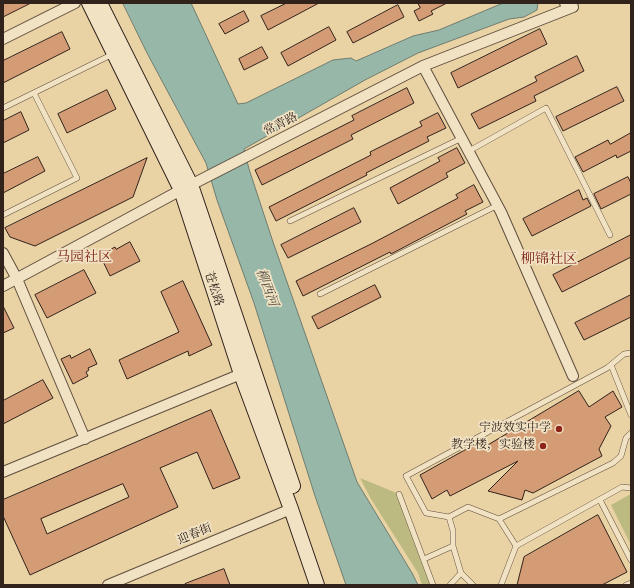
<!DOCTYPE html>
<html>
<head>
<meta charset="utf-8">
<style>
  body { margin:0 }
  #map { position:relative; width:634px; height:588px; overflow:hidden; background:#e9d2a4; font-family:"IM FELL English",serif }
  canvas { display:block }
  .frame { position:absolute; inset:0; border:4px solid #31221c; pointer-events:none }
</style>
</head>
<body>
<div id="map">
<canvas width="634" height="588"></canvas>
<div class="frame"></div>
</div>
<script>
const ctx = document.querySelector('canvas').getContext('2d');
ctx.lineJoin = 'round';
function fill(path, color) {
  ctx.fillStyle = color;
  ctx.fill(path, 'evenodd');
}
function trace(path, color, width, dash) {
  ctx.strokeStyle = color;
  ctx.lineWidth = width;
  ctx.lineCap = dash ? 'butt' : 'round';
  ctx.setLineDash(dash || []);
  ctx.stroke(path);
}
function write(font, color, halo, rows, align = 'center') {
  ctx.font = font + ' "IM FELL English","Noto Serif SC",serif';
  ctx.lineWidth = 3.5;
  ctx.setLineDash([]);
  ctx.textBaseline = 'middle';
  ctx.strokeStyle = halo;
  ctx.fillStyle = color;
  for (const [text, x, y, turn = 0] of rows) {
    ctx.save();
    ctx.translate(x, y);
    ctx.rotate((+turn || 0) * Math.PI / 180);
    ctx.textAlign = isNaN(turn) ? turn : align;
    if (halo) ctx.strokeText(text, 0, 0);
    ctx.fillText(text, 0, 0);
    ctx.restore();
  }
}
const green = new Path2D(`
  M360,478L399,494L432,585H422L418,573L371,499Z
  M629,495H631V545L611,505Z`);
const water = new Path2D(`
  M123,3H191L238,104L246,103L333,60L351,58L356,61L413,36L439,30L503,3H538L537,10L524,17L509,19L418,53L365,80L244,149L249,169L273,242L357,482L412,573L418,585H346L315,496L254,303L217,200L206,163L147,53Z`);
const building = new Path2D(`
  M3,3H31L3,17Z
  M287,3H319L268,30L261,16Z
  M418,3H447L431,11L433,14L419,21L414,11L420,8Z
  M398,5L404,17L353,43L347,32Z
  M244,11L249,21L225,34L219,24Z
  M329,27L336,40L288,66L281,53Z
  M540,29L547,44L458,88L451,73Z
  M62,32L70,49L3,83V61Z
  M262,47L268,58L244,70L239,59Z
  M577,56L584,71L534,96L536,101L479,129L471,114L537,81L535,77Z
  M617,87L624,101L563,131L556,117Z
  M407,88L414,103L351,135L353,139L262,185L255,170L354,120L352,116Z
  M107,90L116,109L67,133L58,114Z
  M21,112L29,130L3,143V121Z
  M438,113L446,128L427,137L429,141L366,173L367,175L276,221L269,207L371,155L370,152L422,126L420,122Z
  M631,133V151L617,158L616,155L583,172L575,157L608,140L610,144Z
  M457,148L465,163L446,173L448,177L398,204L390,188L440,161L438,158Z
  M38,157L45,171L3,193V174Z
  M147,158L133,197L35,246L10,237L5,228Z
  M628,177L631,183V194L601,209L594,194Z
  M474,185L483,202L465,211L467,214L391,254L390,252L303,296L296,281L373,243L458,198L456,195Z
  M579,190L583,200L587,198L591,206L532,236L523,219Z
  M354,208L361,222L288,258L281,245Z
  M631,235V257L562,292L553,275Z
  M130,242L140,261L110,276L100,255L115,247L116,249Z
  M84,270L96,293L47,318L35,295Z
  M183,281L212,345L189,356L188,351L127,379L119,360L179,332L161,292Z
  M375,285L381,297L318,329L312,317Z
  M631,295V317L584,340L575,323Z
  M3,306L14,328L3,333Z
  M90,349L97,364L88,368L89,370L86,372L88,376L73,384L61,359L70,355L71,358Z
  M43,380L53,398L3,424V401Z
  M579,391L589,407L613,391L622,407L605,417L611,426L599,449L602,456L533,493L525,490L522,500L488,491L518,461L450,496L447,490L432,499L420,475L479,442L482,448Z
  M211,410L240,478L213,489L197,452L160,468L178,507L30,575L3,516V500ZM123,484L129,497L47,534L41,519Z
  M598,515L627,572L602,585H517L524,557Z
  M224,569L230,585H185V584Z`);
const service = new Path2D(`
  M3,108L113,54
  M469,151L546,108L610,235
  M3,215L77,178L34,93
  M290,221L462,138
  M320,294L498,205
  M611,365L631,415
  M399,494L433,585
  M600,500L631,560
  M449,517L426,513L406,476L607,368L624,354L631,353
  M499,519L516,546
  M453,546L461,573
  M424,559L453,546V531L449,517L468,507L499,519L613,463L621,456L626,438L631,433
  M450,585L461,573L473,585
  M501,585L516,546L622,487L631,488
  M626,585L631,583`);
const minor = new Path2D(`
  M3,39L75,3
  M423,66L501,212L573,376
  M3,253L17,279L85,439
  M3,286L181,190L423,66L573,7L565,3
  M3,472L241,374
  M108,585L291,509`);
const secondary = new Path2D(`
  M89,3L181,190L241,374L291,509L317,585
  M100,3L191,185L293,486`);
const markers = [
  [559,429,4,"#8f2418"],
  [543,446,4,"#8f2418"]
];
const streetNames = [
  ["常青路",281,125,-27],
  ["苍松路",213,289,72],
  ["迎春街",195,535,-23]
];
const poiNames = [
  ["宁波效实中学",551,429],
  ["教学楼，实验楼",535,446]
];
const waterNames = [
  ["柳西河",266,288,69]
];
const quarterNames = [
  ["马园社区",84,258],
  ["柳锦社区",549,260]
];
fill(green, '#bdba81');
fill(water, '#97b8a8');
trace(water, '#6e7c70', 1);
fill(building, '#d49c74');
trace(building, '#31221c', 1);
trace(service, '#5f4e3e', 6);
trace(minor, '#5f4e3e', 12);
trace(secondary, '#31221c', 16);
trace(service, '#f1e2c4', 5);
trace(minor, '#f1e2c4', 10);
trace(secondary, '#f1e2c4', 14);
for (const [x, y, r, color] of markers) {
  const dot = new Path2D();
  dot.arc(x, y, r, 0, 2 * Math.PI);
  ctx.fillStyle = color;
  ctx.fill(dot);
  trace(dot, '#f1e2c4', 1.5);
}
write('12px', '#31221c', '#f1e2c4', streetNames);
write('12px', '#31221c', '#f1e2c4', poiNames, 'right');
write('italic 13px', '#4a483f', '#f1e2c4', waterNames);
write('14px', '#7a1f14', '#f1e2c4', quarterNames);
</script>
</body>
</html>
